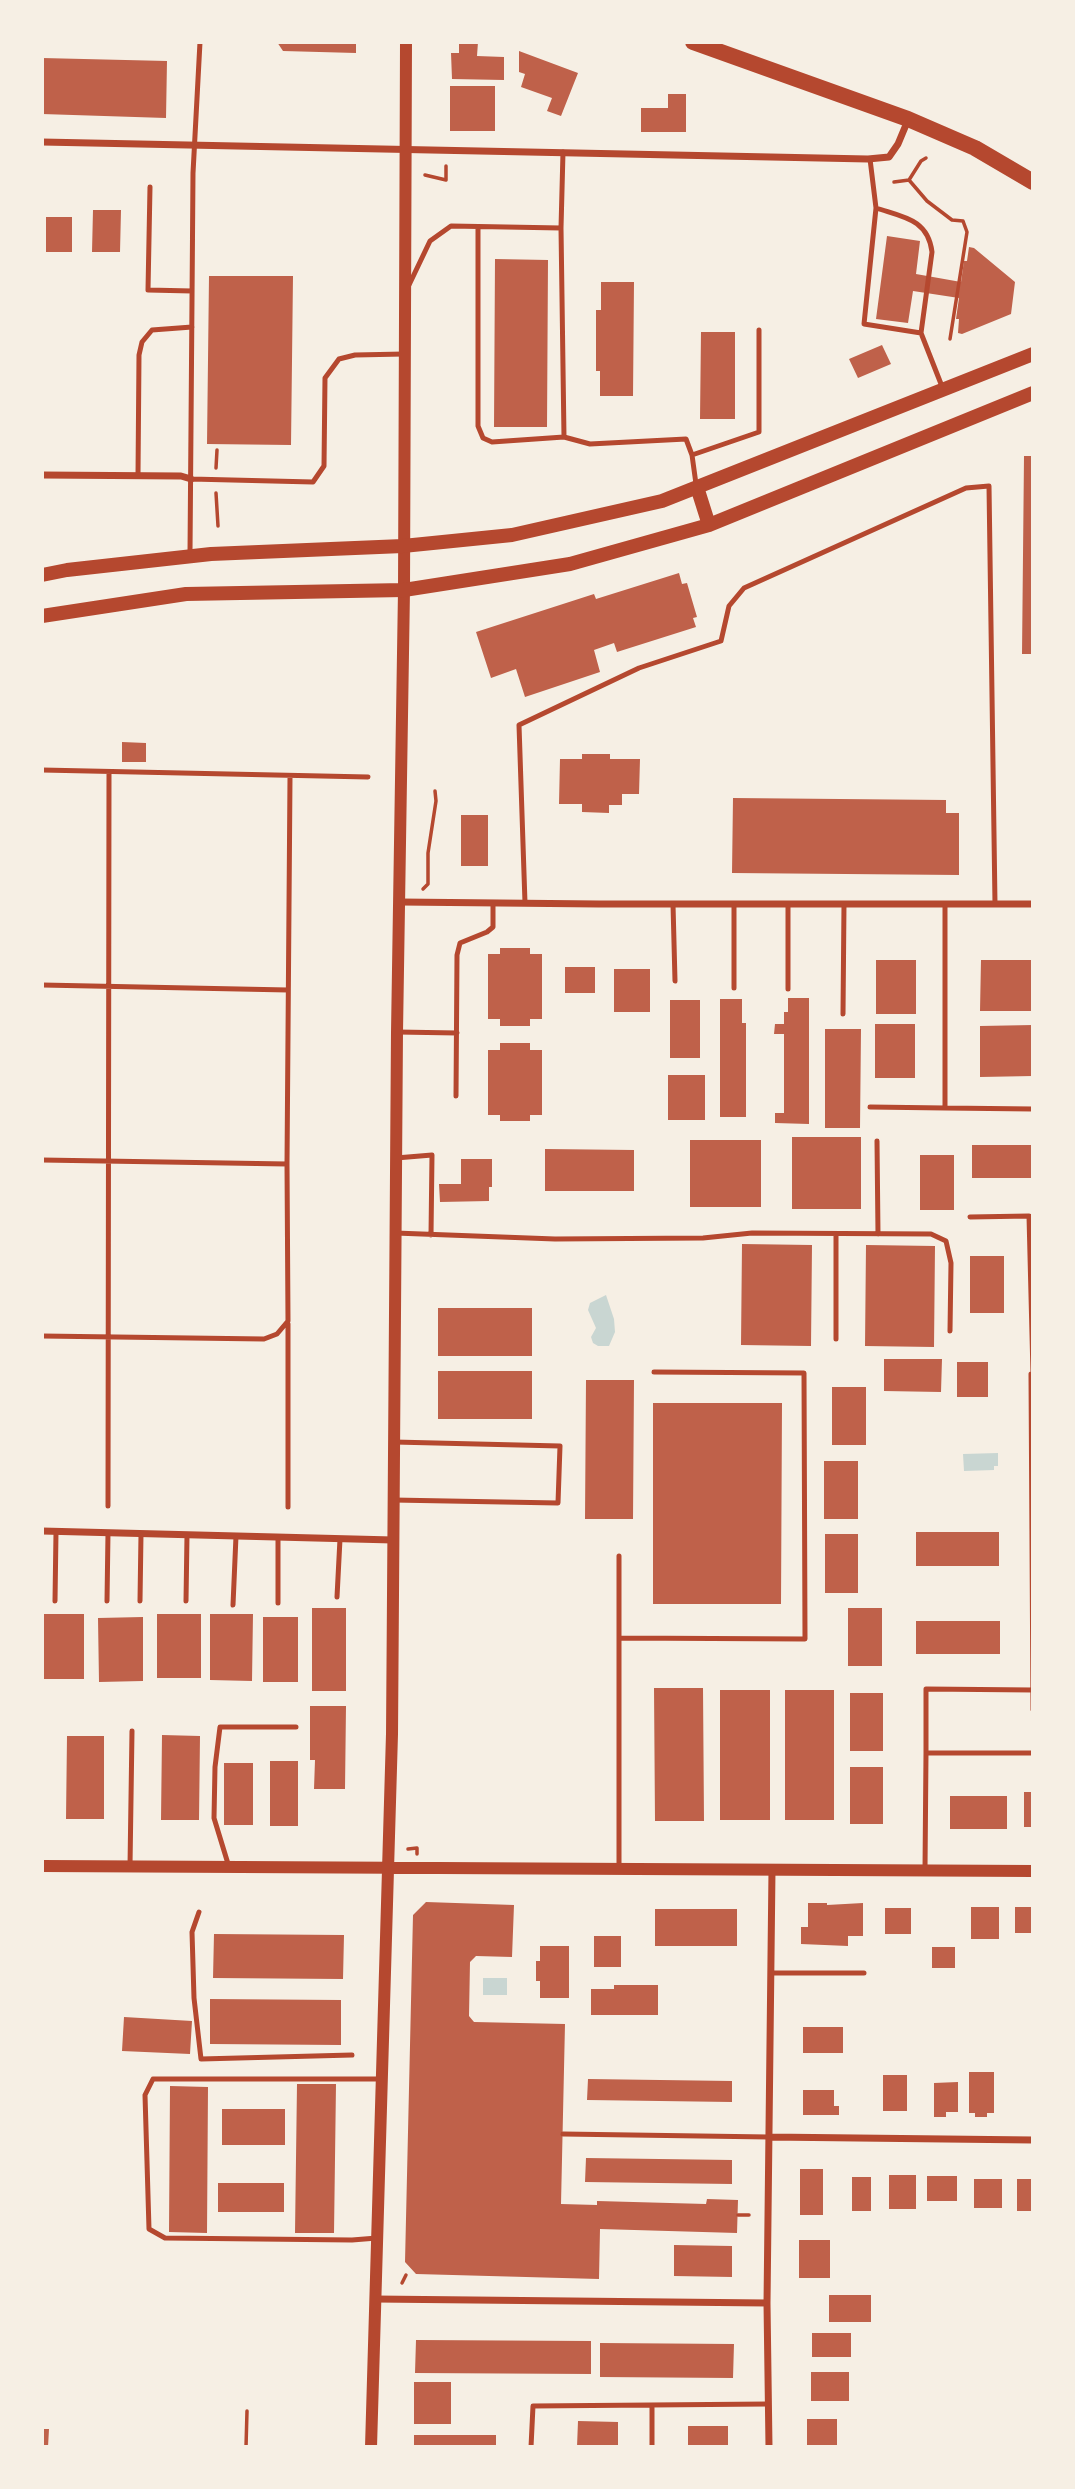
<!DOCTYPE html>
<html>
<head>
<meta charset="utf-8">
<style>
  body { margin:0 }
  #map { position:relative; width:1075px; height:2489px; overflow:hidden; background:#f6efe4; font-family:"Fira Sans Condensed",sans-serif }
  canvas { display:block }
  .frame { position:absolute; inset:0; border:44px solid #f6efe4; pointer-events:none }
</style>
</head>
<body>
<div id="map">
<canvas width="1075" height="2489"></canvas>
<div class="frame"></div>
</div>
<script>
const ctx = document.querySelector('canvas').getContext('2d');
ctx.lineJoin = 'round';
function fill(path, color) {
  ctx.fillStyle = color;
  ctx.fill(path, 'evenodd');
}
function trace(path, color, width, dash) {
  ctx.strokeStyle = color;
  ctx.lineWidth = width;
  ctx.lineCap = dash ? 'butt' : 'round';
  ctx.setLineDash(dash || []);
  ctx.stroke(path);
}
const water = new Path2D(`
  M606,1295L614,1319L615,1332L609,1346H598L593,1343L591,1337L596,1328L588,1310L590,1303Z
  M998,1453V1466H994V1470L964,1471L963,1454Z
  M483,1978H507V1995H483Z`);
const building = new Path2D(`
  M277,42H356V53L283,51Z
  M459,42H478L477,56L504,57V80L452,79L451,53H459Z
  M519,51L578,73L561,116L547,111L552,98L521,87L525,74L519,72Z
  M42,58L167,61L166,118L42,114Z
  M450,86H495V131H450Z
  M668,94H686V132H641V108H668Z
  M93,210H121L120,252H92Z
  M46,217H72V252H46Z
  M887,236L920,241L916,274L961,282L964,261H967L969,247L974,248L1015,282L1011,314L962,334L958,333L959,319H956L959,298L913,291L908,323L876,319Z
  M495,259L548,260L547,427H494Z
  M209,276H293L291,445L207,444Z
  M601,282H634L633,396H600V371H596V310H601Z
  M701,332H735V419H700Z
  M882,345L891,364L858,378L849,359Z
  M1024,456H1033V654H1022Z
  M679,573L682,584L687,583L697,617L693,618L696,627L617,652L614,643L594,650L600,672L525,697L516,669L491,678L476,632L594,594L596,599Z
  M122,742L146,743V762H122Z
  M582,754H610V759H640L639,794H622V805H609V813L582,812V804H559L560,759H582Z
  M733,798L946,800V813H959V875L732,873Z
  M461,815H488V866H461Z
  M500,948H530V954H542V1019H530V1026H500V1019H488V954H500Z
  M876,960H916V1014H876Z
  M981,960H1033V1011H980Z
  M565,967H595V993H565Z
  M614,969H650V1012H614Z
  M788,998H809V1124L775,1123V1113H784V1034H774L775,1024H784V1012H788Z
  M720,999H742V1023H746V1117H720Z
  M670,1000H700V1058H670Z
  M875,1024H915V1078H875Z
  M1033,1025V1076L980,1077V1026Z
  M825,1029H861L860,1128H825Z
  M500,1043H530V1050H542V1115H530V1121H500V1115H488V1050H500Z
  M668,1075H705V1120H668Z
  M792,1137H861V1209H792Z
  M690,1140H761V1207H690Z
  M972,1145H1031V1178H972Z
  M545,1149L634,1150V1191H545Z
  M920,1155H954V1210H920Z
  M461,1159H492V1187H489V1201L440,1202L439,1184H461Z
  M742,1244L812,1245L811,1346L741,1345Z
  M866,1245L935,1246L934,1347L865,1346Z
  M970,1256H1004V1313H970Z
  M438,1308H532V1356H438Z
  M884,1359H942L941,1392L884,1391Z
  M957,1362H988V1397H957Z
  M438,1371H532V1419H438Z
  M586,1380H634L633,1519H585Z
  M832,1387H866V1445H832Z
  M653,1403H782L781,1604H653Z
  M824,1461H858V1519H824Z
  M916,1532H999V1566H916Z
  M825,1534H858V1593H825Z
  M312,1608H346V1691H312Z
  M848,1608H882V1666H848Z
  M42,1614H84V1679H42Z
  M157,1614H201V1678H157Z
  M210,1614H253L252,1681L210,1680Z
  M143,1617V1681L99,1682L98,1618Z
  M263,1617H298V1682H263Z
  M916,1621H1000V1654H916Z
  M654,1688H703L704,1821H655Z
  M720,1690H770V1820H720Z
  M785,1690H834V1820H785Z
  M850,1693H883V1751H850Z
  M310,1706H346L345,1789H314L315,1760H310Z
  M162,1735L200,1736L199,1820H161Z
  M67,1736H104V1819H66Z
  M270,1761H298V1826H270Z
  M224,1763H253V1825H224Z
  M850,1767H883V1824H850Z
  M1024,1792H1033V1827H1024Z
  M950,1796H1007V1829H950Z
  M426,1902L514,1905L512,1957L476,1956L470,1962L469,2016L474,2022L565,2024L561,2204L597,2205V2201L706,2204L707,2199L738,2200L737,2233L600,2229L599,2279L416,2274L405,2262L413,1915Z
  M808,1903H827V1905L863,1903V1936H848V1946L801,1944V1927H808Z
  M971,1907H999V1939H971Z
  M1015,1907H1033V1933H1015Z
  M885,1908H911V1934H885Z
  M655,1909H737V1946H655Z
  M214,1934L344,1935L343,1979L213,1978Z
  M594,1936H621V1967H594Z
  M540,1946H569V1998H540V1981H536V1961H540Z
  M932,1947H955V1968H932Z
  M614,1985H658V2015H591V1989H614Z
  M210,1999L341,2000V2045L210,2044Z
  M124,2017L192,2021L190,2054L122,2051Z
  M803,2027H843V2053H803Z
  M969,2072H994V2113H987V2117H975V2113H969Z
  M883,2075H907V2111H883Z
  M588,2079L732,2081V2102L587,2100Z
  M958,2082V2112H946V2117H934V2083Z
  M297,2084H336L334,2233H295Z
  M170,2086L208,2087L207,2233L169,2232Z
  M803,2090H834V2106H839V2115H803Z
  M222,2109H285V2145H222Z
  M586,2158L732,2160V2184L585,2182Z
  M800,2169H823V2215H800Z
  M889,2175H916V2209H889Z
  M927,2176H957V2201H927Z
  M852,2177H871V2211H852Z
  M974,2179H1002V2208H974Z
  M1017,2179H1033V2211H1017Z
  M218,2183H284V2212H218Z
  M799,2240H830V2278H799Z
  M674,2245L732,2246V2277L674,2276Z
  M829,2295H871V2322H829Z
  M812,2333H851V2357H812Z
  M416,2340L591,2341V2374L415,2373Z
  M600,2343L734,2344L733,2378L600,2377Z
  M811,2372H849V2401H811Z
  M414,2382H451V2424H414Z
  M807,2419H837V2447H807Z
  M578,2421L618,2422V2447H577Z
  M688,2426H728V2447H688Z
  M42,2429H49L48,2447H42Z
  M414,2435H496V2447H414Z`);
const path = new Path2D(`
  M425,175L446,180V166
  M909,180L927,201L952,220L963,221L967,232L950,339
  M894,182L909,180L921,161L926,158
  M216,468L217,450
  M216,493L218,526
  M423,889L428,884V853L436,801L435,791
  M408,1849L417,1848V1854
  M738,2215H749
  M402,2283L406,2275
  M246,2447L247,2411`);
const service = new Path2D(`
  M563,152L561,228L564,437L590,444L686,439L692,455L696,484
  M870,159L876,208L864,324L921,333L943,389
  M150,187L148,290L192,291
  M876,208C903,217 928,219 932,252L921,333
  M478,227V426L483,438L492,442L564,437
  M409,285L430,241L451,226L561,228
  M692,455L759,432V330
  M138,475L139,355L142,342L152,330L192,327
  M191,479L313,482L324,466L325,378L339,359L355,355L404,354
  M190,553L193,173L200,42
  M42,770L368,777
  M525,903L519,725L639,668L721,641L729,606L744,588L966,488L989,486L995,904
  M673,904L675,981
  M788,904V989
  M945,904V1108L1033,1109
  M42,985L288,990
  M734,988V904
  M843,1014L844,904
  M397,1032L457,1033
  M456,1096L457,955L460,943L487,932L493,927V903
  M870,1107L945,1108
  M877,1141L878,1234
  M396,1158L432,1155L431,1235
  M42,1160L287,1164
  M970,1217L1029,1216L1033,1374
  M395,1233L555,1239L703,1238L752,1233L931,1234L946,1241L951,1263L950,1331
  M836,1234V1339
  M42,1336L264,1339L277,1334L288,1321L287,1164L290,777
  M1031,1374L1033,1710
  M393,1500L558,1503L560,1446L394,1442
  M108,1506L109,772
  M288,1507V1324
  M337,1597L340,1539
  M55,1601L56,1532
  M107,1601L108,1533
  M140,1601L141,1534
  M186,1601L187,1535
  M278,1603V1537
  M233,1605L236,1536
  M619,1638L805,1639L804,1373L654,1372
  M926,1753V1689L1033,1690
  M130,1866L132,1731
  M229,1867L214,1818L215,1767L220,1727H296
  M619,1868V1556
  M925,1869L926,1753H1033
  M199,1912L192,1932L194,1998L201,2059L352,2055
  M771,1973H864
  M563,2134L769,2137
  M377,2238L352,2240L165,2238L149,2229L145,2095L153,2079H380
  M531,2447L533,2406L768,2404
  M652,2447V2405`);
const minor = new Path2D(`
  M42,142L868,159L889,157L898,144L908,120
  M42,475L181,476L191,479
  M400,902L599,904H1033
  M42,1531L393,1540
  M769,2137L1033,2140
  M375,2299L767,2303
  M769,2447L767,2303L772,1870`);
const tertiary = new Path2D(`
  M42,1866L1033,1871
  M371,2447L392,1734L397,1032L404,590L406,42`);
const secondary = new Path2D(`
  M697,487L709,525
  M42,575L67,570L211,554L403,546L512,535L662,501L1033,354
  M42,616L186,594L404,590L570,564L709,525L1033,393`);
const primary = new Path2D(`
  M693,42L908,119L975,148L1033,182`);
fill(water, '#c9d6d2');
fill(building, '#bf614a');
trace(path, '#b5482f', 3.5);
trace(service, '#b5482f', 5);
trace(minor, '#b5482f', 7);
trace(tertiary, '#b5482f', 12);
trace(secondary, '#b5482f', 14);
trace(primary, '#b5482f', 16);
</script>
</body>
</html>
